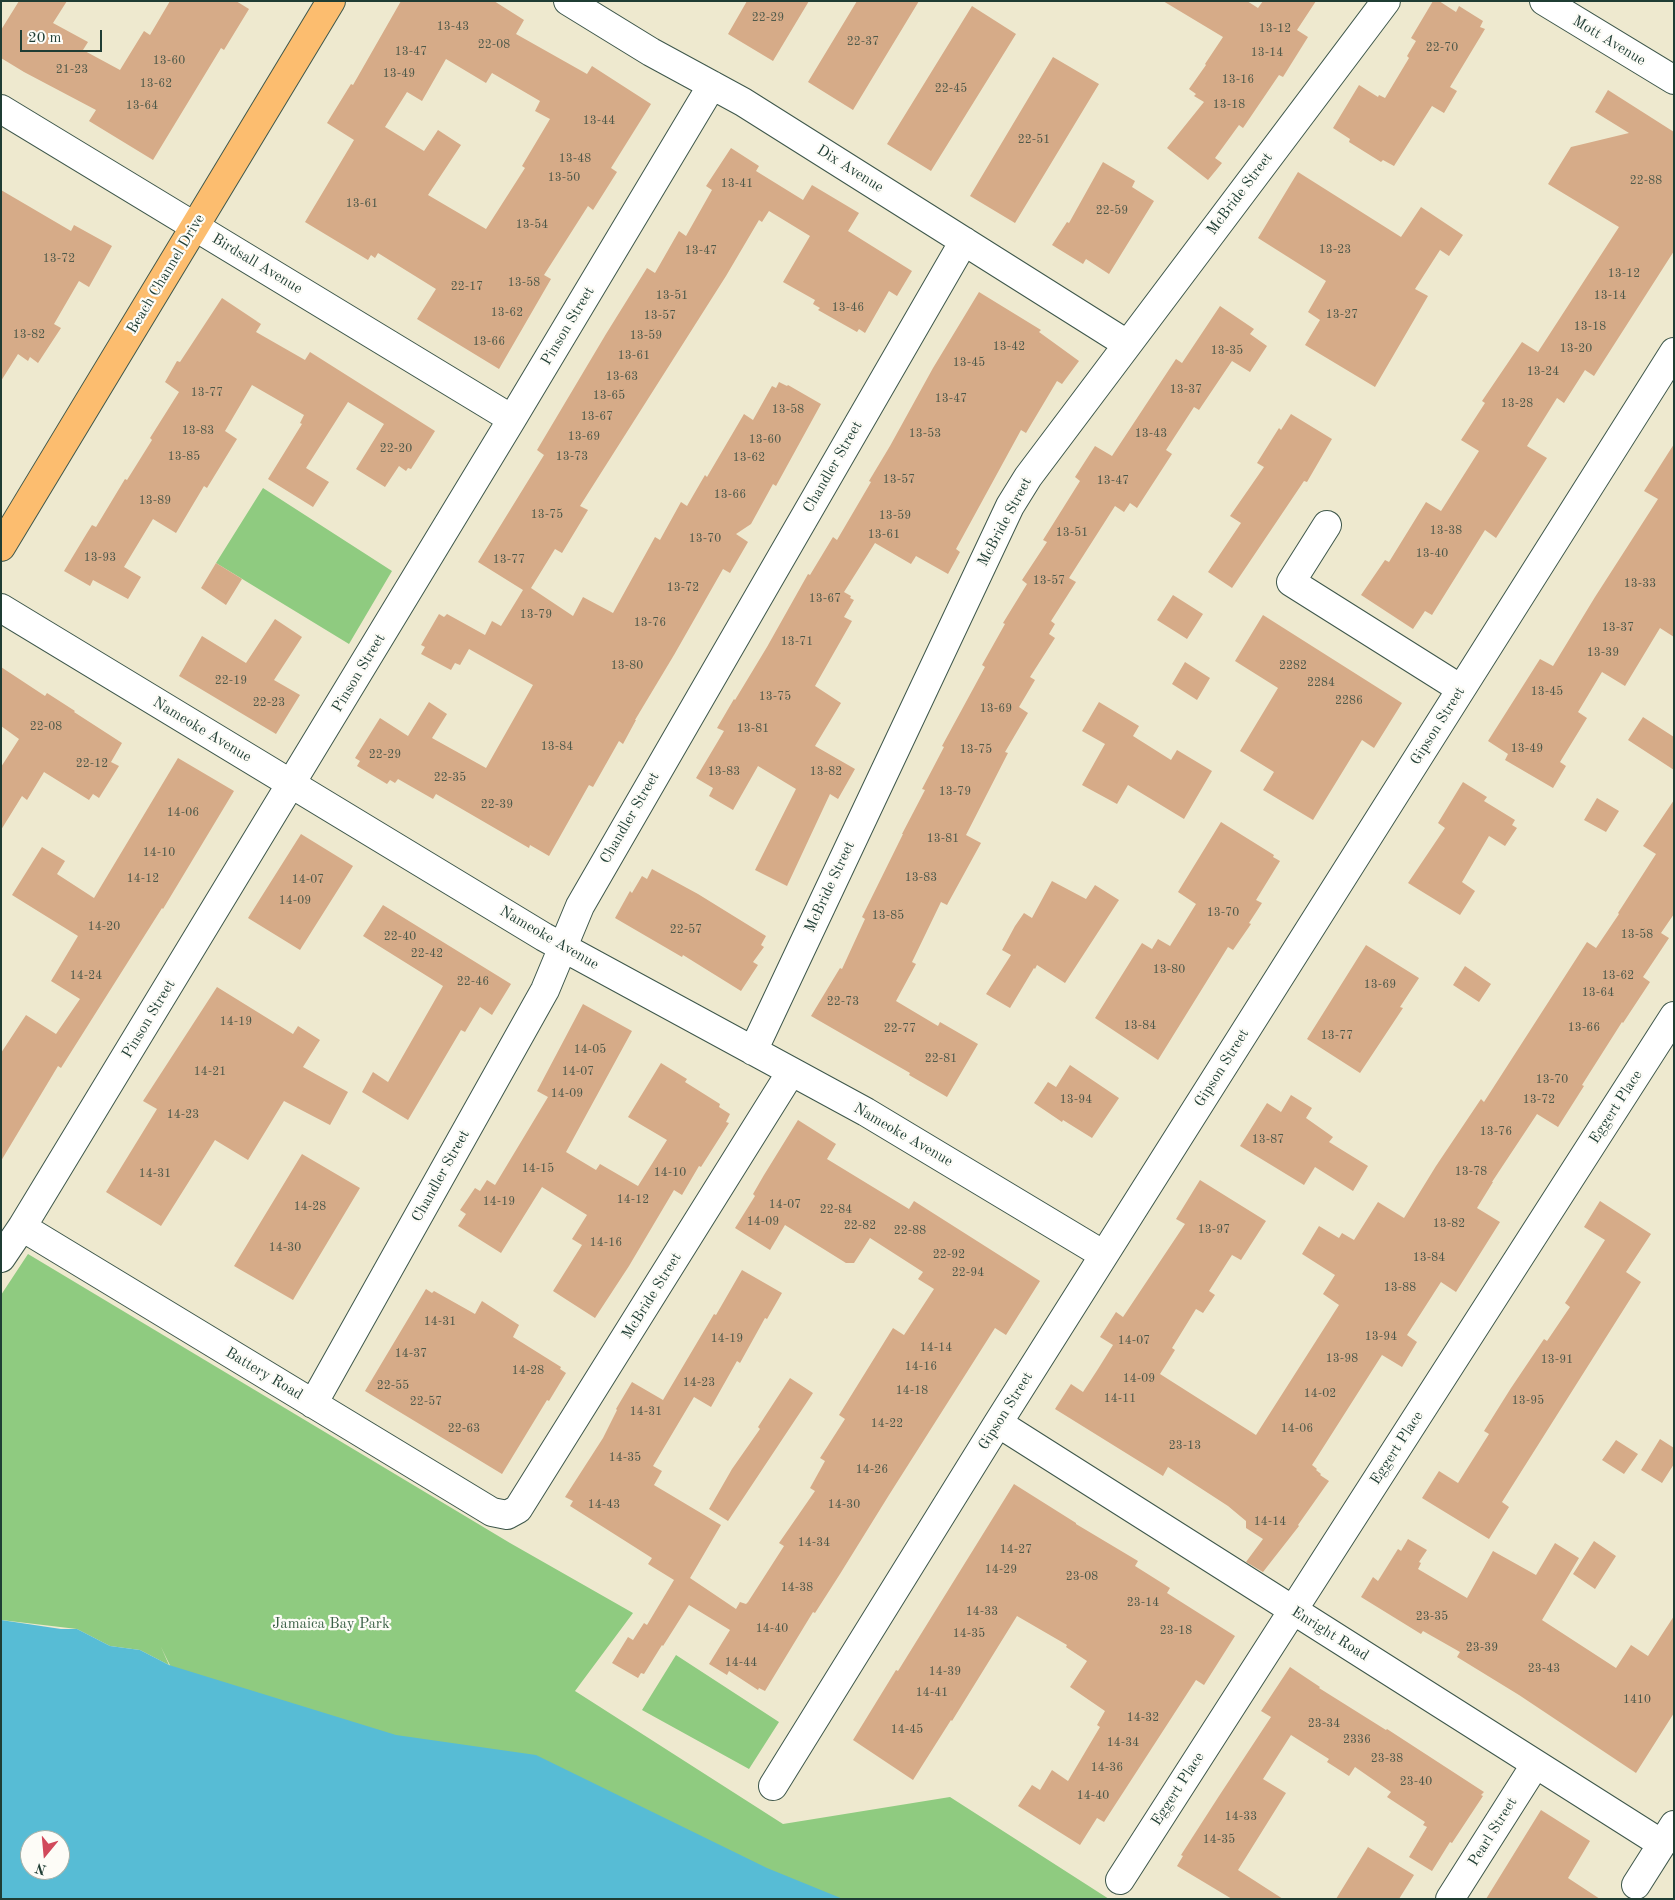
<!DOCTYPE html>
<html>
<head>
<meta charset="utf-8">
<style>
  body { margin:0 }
  #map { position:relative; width:1675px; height:1900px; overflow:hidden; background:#eee9cf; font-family:"Old Standard TT",serif }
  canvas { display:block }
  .frame { position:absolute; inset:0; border:2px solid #1f3d34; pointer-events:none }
  .north { position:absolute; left:20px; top:1830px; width:50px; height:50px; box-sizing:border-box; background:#fdfcf7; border:1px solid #a4b0a9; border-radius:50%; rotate:197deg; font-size:14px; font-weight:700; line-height:20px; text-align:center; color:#1f3d34 }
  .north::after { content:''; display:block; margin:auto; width:18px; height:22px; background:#d1495b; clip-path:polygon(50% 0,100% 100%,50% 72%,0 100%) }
  .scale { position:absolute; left:20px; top:30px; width:82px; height:22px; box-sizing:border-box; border:2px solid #1f3d34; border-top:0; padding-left:6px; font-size:15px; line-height:18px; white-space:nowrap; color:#1f3d34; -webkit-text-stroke:4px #fdfcf7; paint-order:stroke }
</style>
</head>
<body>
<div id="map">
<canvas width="1675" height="1900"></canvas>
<div class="frame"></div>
<div class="north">N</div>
<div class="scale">20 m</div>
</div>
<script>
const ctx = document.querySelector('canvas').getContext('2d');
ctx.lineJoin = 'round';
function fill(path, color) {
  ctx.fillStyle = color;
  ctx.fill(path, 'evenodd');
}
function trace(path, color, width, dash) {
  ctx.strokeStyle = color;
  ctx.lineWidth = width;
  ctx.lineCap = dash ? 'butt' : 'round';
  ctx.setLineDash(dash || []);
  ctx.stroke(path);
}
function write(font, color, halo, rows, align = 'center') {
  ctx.font = font + ' "Old Standard TT",serif';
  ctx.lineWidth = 4.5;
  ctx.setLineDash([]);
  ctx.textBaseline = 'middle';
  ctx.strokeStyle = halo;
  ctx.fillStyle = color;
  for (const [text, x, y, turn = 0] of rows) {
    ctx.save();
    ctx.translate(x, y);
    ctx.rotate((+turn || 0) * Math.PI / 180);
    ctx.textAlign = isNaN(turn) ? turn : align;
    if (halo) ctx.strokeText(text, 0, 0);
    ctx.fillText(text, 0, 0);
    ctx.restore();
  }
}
const green = new Path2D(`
  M263,488L392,571L349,644L216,563Z
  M28,1254L510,1543L633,1613L575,1691L783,1824L950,1797L1109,1899H531L210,1747L161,1647L169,1665L140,1650L110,1646L77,1629L1,1620V1295Z
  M676,1655L779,1722L749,1769L642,1710Z`);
const water = new Path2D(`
  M1,1620L61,1629H77L110,1646L140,1650L169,1665L396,1735L536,1755L767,1868L843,1899H1ZM30,1840H60V1870H30Z`);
const building = new Path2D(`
  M19,1H67L53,23L88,42L83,50L120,70L144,31L150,35L170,1H236L249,9L224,50L221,48L153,160L89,121L96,110L24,72L1,58V30Z
  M401,1H494L524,20L516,34L587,74L592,66L651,104L611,168L617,172L593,210L588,206L544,275L551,279L499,369L417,319L436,289L378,253L375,258L371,255L368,260L305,222L354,140L327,123L351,84L353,85ZM446,59L486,83L492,73L540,101L535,111L550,119L522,166L525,168L486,229L428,195L461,145L438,130L424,151L385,127L407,92L422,101Z
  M747,1H809L773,61L728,34Z
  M857,1H919L853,110L808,82Z
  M1163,1H1247L1258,8L1263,1H1316L1297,30L1308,37L1283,77L1279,75L1243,128L1239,125L1215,158L1222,163L1208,180L1167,148L1204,102L1194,96L1196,94L1189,89L1206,65L1205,64L1223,37Z
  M1433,1H1439L1456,12L1459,6L1483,21L1480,27L1485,29L1450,87L1457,91L1444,113L1432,106L1394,166L1383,160L1381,162L1349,142L1350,139L1333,128L1359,85L1378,97L1379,95L1385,98L1409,58L1407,56L1416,41L1411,38Z
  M972,6L1016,34L931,171L887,144Z
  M1053,57L1099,84L1015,223L970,196Z
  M1608,90L1674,132V251L1594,376L1585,370L1564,403L1557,398L1527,446L1547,458L1496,538L1485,530L1432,615L1425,611L1413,629L1361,595L1385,560L1389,562L1426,502L1441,511L1479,451L1461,440L1485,403L1482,401L1522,342L1538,352L1619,227L1548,184L1571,147L1629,133L1595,112Z
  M731,148L759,166L756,171L803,200L812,185L859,213L848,231L912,271L897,296L889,291L865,333L859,329L857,332L818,310L820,308L813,304L815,300L783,282L810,236L769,211L762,222L759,220L726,276L580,506L588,510L562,553L555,549L531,588L573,616L583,597L613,613L655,537L660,540L681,502L687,506L705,475L707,477L744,414L753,420L772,386L776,388L779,382L787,386L788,385L821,404L776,486L773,484L751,524L736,534L748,542L730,573L723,569L674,655L635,720H636L623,744L619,741L593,787L589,785L549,856L530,845L529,848L436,794L433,799L398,779L395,783L390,780L387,784L357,766L360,761L355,758L380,718L408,736L429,702L447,714L432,738L486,768L533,685L469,649L460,665L455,663L451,670L421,654L425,647L421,645L439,614L444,617L447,614L485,635L492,621L501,626L523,590L478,562L544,455L537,450L606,334L647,268L655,273L679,231L686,236L712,190L706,186Z
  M1103,162L1135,181L1132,187L1154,201L1109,274L1086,259L1083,264L1052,245L1067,222L1069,223Z
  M1298,172L1401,237L1421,207L1463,235L1449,256L1440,250L1415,289L1428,296L1375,387L1305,345L1320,320L1308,312L1326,281L1258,238Z
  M1,190L71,231L74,225L112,246L89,287L79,281L54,324L61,328L38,363L30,357L28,361L18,354L1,381Z
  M979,292L1041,330L1039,332L1079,361L1062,384L1057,381L1026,433L1021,430L956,549L960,552L948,574L916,556L911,564L875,543L844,592L851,596L850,598L854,600L844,617L852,621L815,686L841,703L815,746L855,769L838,799L830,794L787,886L755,870L796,789L758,766L733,810L709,796L713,788L696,778L724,731L717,728L734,699L735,700L767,647L808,574L810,575L833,537L837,540L871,482L869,481L890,446L933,368Z
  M222,298L261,324L256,332L305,360L310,352L435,431L411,469L408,468L406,471L399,466L385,487L356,469L384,424L348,402L306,468L329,482L313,507L268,479L302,424L300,423L304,415L252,385L225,431L237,439L207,488L204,486L176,533L153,519L124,567L141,577L128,599L93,580L90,586L64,571L87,533L92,525L96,527L125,479L127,480L152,440L150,438L179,392L165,382L177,361L180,362Z
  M1220,306L1254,329L1250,334L1267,346L1250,372L1232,361L1199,410L1194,407L1166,450L1172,454L1137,508L1130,503L1124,512L1115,506L1069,578L1076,582L1051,621L1055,624L1049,634L1055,638L1030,677L1035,680L1019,707L1028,713L1005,752L1008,753L966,835L981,843L947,905L941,902L912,962L916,964L896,1001L938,1026L940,1022L978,1044L947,1097L909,1075L910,1073L811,1016L840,968L842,969L865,919L862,917L903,834H902L925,790L922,789L944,747L942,746L985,667L982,665L1005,624L1003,623L1027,584L1022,580L1047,542L1043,540L1080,481L1075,477L1095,446L1112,456L1176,359L1182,363Z
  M1291,414L1332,439L1307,482L1304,481L1232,588L1208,572L1241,523L1230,516L1264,467L1257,463L1279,428L1281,430Z
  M1674,444V637L1660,628L1625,686L1602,672L1578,712L1587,718L1560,762L1566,766L1553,788L1505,760L1508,754L1488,741L1540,659L1553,666L1595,597L1658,499L1644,491Z
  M216,563L242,579L226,605L201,588Z
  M1173,595L1203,614L1187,639L1157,620Z
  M1263,615L1402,703L1374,748L1362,740L1313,820L1263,790L1274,772L1240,751L1278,688L1235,661Z
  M275,619L302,637L274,680L300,695L276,734L179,676L202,636L246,663Z
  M1185,662L1210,678L1197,700L1172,684Z
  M1,667L45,696L47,693L75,711L74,712L122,743L111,762L119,766L99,798L93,794L89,800L44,772L27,800L22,796L1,830V767L19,739L1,726Z
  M1099,702L1139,726L1133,736L1171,760L1177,750L1212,771L1184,819L1128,785L1117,804L1082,785L1105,744L1082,731Z
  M1643,717L1674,737V770L1628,740Z
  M178,758L234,791L163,909L162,908L61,1068L58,1066L1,1161V1053L26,1015L56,1034L80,999L51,981L78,936L12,895L42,847L65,861L57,874L94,898Z
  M1463,782L1487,797L1484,801L1515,820L1512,825L1517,828L1505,846L1489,836L1462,882L1475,891L1460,915L1408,883L1445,828L1438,823Z
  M1597,798L1619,811L1606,832L1584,820Z
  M1674,800V914L1661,933L1669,938L1643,977L1650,982L1623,1023L1622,1022L1582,1085L1584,1086L1558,1127L1537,1114L1492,1182H1493L1477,1208L1500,1222L1456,1292L1441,1282L1407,1335L1417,1342L1402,1367L1382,1355L1312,1465L1317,1469L1316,1470L1321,1474L1320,1475L1329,1481L1298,1525L1299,1526L1263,1572L1246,1562L1263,1539L1246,1528V1521L1228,1506L1168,1467L1163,1476L1055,1409L1071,1384L1083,1392L1098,1369L1113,1345L1100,1337L1116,1312L1123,1317L1185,1224L1176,1219L1200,1180L1266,1221L1241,1260L1232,1255L1209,1291L1215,1295L1203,1313L1196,1309L1172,1348L1175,1350L1160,1374L1256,1435L1339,1305L1323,1294L1335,1275L1302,1254L1319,1226L1339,1238L1342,1233L1354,1240L1378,1202L1404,1218L1436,1166L1481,1099L1484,1102L1587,942L1596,948L1619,914L1618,913L1656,854L1643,846Z
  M1221,822L1274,855L1273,857L1280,861L1256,900L1262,903L1249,923L1251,924L1233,950L1228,947L1158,1060L1095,1018L1142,943L1152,949L1158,939L1170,946L1196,904L1178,892Z
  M301,834L353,866L300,950L248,918Z
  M652,869L698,894L766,936L761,945L764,947L753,962L758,965L741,991L683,955L682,957L615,918L630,891L632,893L642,876L647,879Z
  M1052,881L1086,899L1095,885L1119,900L1065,983L1037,965L1035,969L1034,968L1010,1008L986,994L1011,955L1002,950L1015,926L1024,913L1032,918Z
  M383,905L511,984L492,1015L480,1007L465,1032L461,1030L408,1120L362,1092L373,1072L388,1082L443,986L363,936Z
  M1366,945L1419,978L1400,1007L1403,1008L1360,1073L1307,1039Z
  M1465,966L1491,984L1479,1002L1453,985Z
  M217,987L293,1034L298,1026L320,1040L303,1067L348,1092L330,1125L284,1101L248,1160L215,1140L161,1226L106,1192L157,1109L143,1101Z
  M583,1004L632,1031L566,1152L596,1170L600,1164L638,1186L667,1140L628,1117L661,1063L687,1079L685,1082L720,1104L719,1107L730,1114L726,1122L729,1123L701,1167L699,1166L682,1195L674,1190L629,1266L595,1318L553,1291L582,1245L572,1239L587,1215L542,1187L501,1253L458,1226L466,1214L460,1210L475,1188L480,1191L487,1180L495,1185L548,1097L537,1091Z
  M1070,1065L1119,1098L1092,1138L1063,1120L1062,1122L1034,1103L1048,1082L1056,1087Z
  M1291,1095L1312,1108L1306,1118L1333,1137L1329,1142L1368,1166L1353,1191L1315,1167L1304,1185L1240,1146L1267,1103L1281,1112Z
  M798,1120L836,1144L827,1159L909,1209L914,1201L1040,1281L1006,1335L995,1328L889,1495L840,1574L815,1613L813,1612L765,1691L759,1688L758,1690L729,1671L727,1675L709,1664L730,1630L689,1605L663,1646L662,1645L644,1674L641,1673L638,1678L612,1663L628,1637L633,1640L644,1623L647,1625L674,1580L648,1564L652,1558L570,1506L573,1501L565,1497L603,1438L617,1410L616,1409L632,1382L663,1400L714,1314L716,1315L742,1270L782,1293L767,1319L765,1318L740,1363L737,1361L711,1407L694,1397L653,1466L662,1471L654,1485L721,1525L690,1578L736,1609L740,1602L746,1604L748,1602L784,1546L779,1543L815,1491L810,1488L825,1461L820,1458L845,1419L839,1415L893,1328L904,1335L934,1289L918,1279L923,1272L870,1238L854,1263H846L785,1225L770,1250L735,1228L755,1196L753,1194L764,1175Z
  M302,1154L360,1188L293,1300L234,1266Z
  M1600,1201L1651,1234L1626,1272L1641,1282L1502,1502L1509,1507L1489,1539L1422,1498L1439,1471L1458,1483L1489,1434L1484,1431L1511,1388L1544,1339L1547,1341L1570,1307L1565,1303L1605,1240L1584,1227Z
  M426,1289L432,1293L434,1291L475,1314L482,1301L519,1325L513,1337L561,1367L560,1369L566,1373L549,1401L547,1400L502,1474L365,1391Z
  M790,1378L813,1393L728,1521L709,1509L732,1469L760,1429L758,1427Z
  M1660,1439L1674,1448V1464L1662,1483L1641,1470Z
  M1616,1440L1638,1454L1624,1474L1602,1460Z
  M1014,1484L1076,1523V1524L1138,1561L1135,1566L1170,1588L1167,1593L1235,1636L1204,1685L1196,1680L1104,1822L1097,1818L1080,1845L1018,1806L1032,1785L1040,1790L1052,1770L1068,1781L1100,1727L1097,1725L1105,1711L1070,1687L1087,1661L1066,1647L1067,1645L1017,1616L952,1721L951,1720L913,1780L853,1740L896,1670L898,1671Z
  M1408,1539L1427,1550L1419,1562L1421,1563L1418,1569L1467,1598L1493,1551L1536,1575L1555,1543L1579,1558L1542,1620L1616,1668L1631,1645L1648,1656L1674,1616V1713L1636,1773L1519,1695L1457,1657L1460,1652L1423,1631L1421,1634L1361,1597L1373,1577L1378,1581L1398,1549L1401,1551Z
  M1594,1541L1616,1556L1595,1589L1573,1574Z
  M1290,1667L1320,1687L1319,1688L1386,1730L1387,1729L1484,1792L1481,1795L1483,1796L1452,1843L1450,1842L1432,1871L1409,1857L1427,1827L1423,1825L1425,1822L1387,1797L1391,1792L1355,1767L1349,1776L1327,1762L1329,1759L1291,1735L1263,1779L1286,1793L1238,1870L1283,1899H1232L1177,1866L1183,1856L1181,1855L1219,1796L1271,1717L1261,1711Z
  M1541,1810L1590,1841L1568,1878L1600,1899H1486Z
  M1368,1847L1414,1875L1399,1899H1336Z`);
const minor = new Path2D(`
  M568,1L651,52L743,102L1127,344
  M1544,1L1674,80
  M1,109L512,419
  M1327,525L1291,582L1461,689
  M1,608L544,937L866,1112L1104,1255
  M753,1051L1010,506L1028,477L1386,1
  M22,1227L492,1512L507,1515L518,1509L791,1072
  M1,1258L22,1227L512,419L712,85
  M313,1404L545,990L580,906L964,241
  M998,1423L1662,1844
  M773,1786L998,1423L1674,352
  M1120,1880L1674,1016
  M1636,1885L1674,1825
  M1450,1899L1535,1765`);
const major = new Path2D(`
  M1,547L331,1`);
const numberNames = [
  ["22-29",768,18],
  ["13-43",453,27],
  ["13-12",1275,29],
  ["22-37",863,42],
  ["22-08",494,45],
  ["22-70",1442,48],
  ["13-47",411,52],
  ["13-14",1267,53],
  ["13-60",169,61],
  ["21-23",72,70],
  ["13-49",399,74],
  ["13-16",1238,80],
  ["13-62",156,84],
  ["22-45",951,89],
  ["13-18",1229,105],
  ["13-64",142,106],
  ["13-44",599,121],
  ["22-51",1034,140],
  ["13-48",575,159],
  ["13-50",564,178],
  ["22-88",1646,181],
  ["13-41",737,184],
  ["13-61",362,204],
  ["22-59",1112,211],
  ["13-54",532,225],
  ["13-23",1335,250],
  ["13-47",701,251],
  ["13-72",59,259],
  ["13-12",1624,274],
  ["13-58",524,283],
  ["22-17",467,287],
  ["13-51",672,296],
  ["13-14",1610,296],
  ["13-46",848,308],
  ["13-62",507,313],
  ["13-27",1342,315],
  ["13-57",660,316],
  ["13-18",1590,327],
  ["13-82",29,335],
  ["13-59",646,336],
  ["13-66",489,342],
  ["13-42",1009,347],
  ["13-20",1576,349],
  ["13-35",1227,351],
  ["13-61",634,356],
  ["13-45",969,363],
  ["13-24",1543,372],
  ["13-63",622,377],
  ["13-37",1186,390],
  ["13-77",207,393],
  ["13-65",609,396],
  ["13-47",951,399],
  ["13-28",1517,404],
  ["13-58",788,410],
  ["13-67",597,417],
  ["13-83",198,431],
  ["13-53",925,434],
  ["13-43",1151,434],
  ["13-69",584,437],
  ["13-60",765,440],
  ["22-20",396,449],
  ["13-85",184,457],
  ["13-73",572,457],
  ["13-62",749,458],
  ["13-57",899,480],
  ["13-47",1113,481],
  ["13-66",730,495],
  ["13-89",155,501],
  ["13-75",547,515],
  ["13-59",895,516],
  ["13-38",1446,531],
  ["13-51",1072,533],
  ["13-61",884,535],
  ["13-70",705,539],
  ["13-40",1432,554],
  ["13-93",100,558],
  ["13-77",509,560],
  ["13-57",1049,581],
  ["13-33",1640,584],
  ["13-72",683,588],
  ["13-67",825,599],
  ["13-79",536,615],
  ["13-76",650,623],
  ["13-37",1618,628],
  ["13-71",797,642],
  ["13-39",1603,653],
  ["13-80",627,666],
  ["2282",1293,666],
  ["22-19",231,681],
  ["2284",1321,683],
  ["13-45",1547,692],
  ["13-75",775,697],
  ["2286",1349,701],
  ["22-23",269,703],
  ["13-69",996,709],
  ["22-08",46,727],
  ["13-81",753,729],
  ["13-84",557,747],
  ["13-49",1527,749],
  ["13-75",976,750],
  ["22-29",385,755],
  ["22-12",92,764],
  ["13-83",724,772],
  ["13-82",826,772],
  ["22-35",450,778],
  ["13-79",955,792],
  ["22-39",497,805],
  ["14-06",183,813],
  ["13-81",943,839],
  ["14-10",159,853],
  ["13-83",921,878],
  ["14-12",143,879],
  ["14-07",308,880],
  ["14-09",295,901],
  ["13-70",1223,913],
  ["13-85",888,916],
  ["14-20",104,927],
  ["22-57",686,930],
  ["13-58",1637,935],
  ["22-40",400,937],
  ["22-42",427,954],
  ["13-80",1169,970],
  ["14-24",86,976],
  ["13-62",1618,976],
  ["22-46",473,982],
  ["13-69",1380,985],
  ["13-64",1598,993],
  ["22-73",843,1002],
  ["14-19",236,1022],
  ["13-84",1140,1026],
  ["13-66",1584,1028],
  ["22-77",900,1029],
  ["13-77",1337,1036],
  ["14-05",590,1050],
  ["22-81",941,1059],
  ["14-21",210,1072],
  ["14-07",578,1072],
  ["13-70",1552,1080],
  ["14-09",567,1094],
  ["13-94",1076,1100],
  ["13-72",1539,1100],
  ["14-23",183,1115],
  ["13-76",1496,1132],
  ["13-87",1268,1140],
  ["14-15",538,1169],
  ["13-78",1471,1172],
  ["14-10",670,1173],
  ["14-31",155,1174],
  ["14-12",633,1200],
  ["14-19",499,1202],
  ["14-07",785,1205],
  ["14-28",310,1207],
  ["22-84",836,1210],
  ["14-09",763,1222],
  ["13-82",1449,1224],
  ["22-82",860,1226],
  ["13-97",1214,1230],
  ["22-88",910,1231],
  ["14-16",606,1243],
  ["14-30",285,1248],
  ["22-92",949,1255],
  ["13-84",1429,1258],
  ["22-94",968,1273],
  ["13-88",1400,1288],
  ["14-31",440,1322],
  ["13-94",1381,1337],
  ["14-19",727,1339],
  ["14-07",1134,1341],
  ["14-14",936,1348],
  ["14-37",411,1354],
  ["13-98",1342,1359],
  ["13-91",1557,1360],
  ["14-16",921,1367],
  ["14-28",528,1371],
  ["14-09",1139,1379],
  ["14-23",699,1383],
  ["22-55",393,1386],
  ["14-18",912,1391],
  ["14-02",1320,1394],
  ["14-11",1120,1399],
  ["13-95",1528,1401],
  ["22-57",426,1402],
  ["14-31",646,1412],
  ["14-22",887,1424],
  ["22-63",464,1429],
  ["14-06",1297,1429],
  ["23-13",1185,1446],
  ["14-35",625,1458],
  ["14-26",872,1470],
  ["14-43",604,1505],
  ["14-30",844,1505],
  ["14-14",1270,1522],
  ["14-34",814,1543],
  ["14-27",1016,1550],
  ["14-29",1001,1570],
  ["23-08",1082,1577],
  ["14-38",797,1588],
  ["23-14",1143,1603],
  ["14-33",982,1612],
  ["23-35",1432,1617],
  ["14-40",772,1629],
  ["23-18",1176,1631],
  ["14-35",969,1634],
  ["23-39",1482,1648],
  ["14-44",741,1663],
  ["23-43",1544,1669],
  ["14-39",945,1672],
  ["14-41",932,1693],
  ["1410",1637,1700],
  ["14-32",1143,1718],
  ["23-34",1324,1724],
  ["14-45",907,1730],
  ["2336",1357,1740],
  ["14-34",1123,1743],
  ["23-38",1387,1759],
  ["14-36",1107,1768],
  ["23-40",1416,1782],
  ["14-40",1093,1796],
  ["14-33",1241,1817],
  ["14-35",1219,1840]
];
const streetNames = [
  ["Mott Avenue",1609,41,31],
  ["Dix Avenue",850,169,32],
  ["McBride Street",1240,194,-53],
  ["Birdsall Avenue",257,264,31],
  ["Beach Channel Drive",166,274,-59],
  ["Pinson Street",568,326,-59],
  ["Chandler Street",833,467,-60],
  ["McBride Street",1005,522,-62],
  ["Pinson Street",359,673,-59],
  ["Gipson Street",1438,726,-58],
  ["Nameoke Avenue",202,730,31],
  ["Chandler Street",630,818,-60],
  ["McBride Street",830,887,-65],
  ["Nameoke Avenue",549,938,30],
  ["Pinson Street",149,1019,-59],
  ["Gipson Street",1222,1068,-58],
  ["Eggert Place",1616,1107,-57],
  ["Nameoke Avenue",903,1135,30],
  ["Chandler Street",441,1176,-61],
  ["McBride Street",652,1296,-58],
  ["Battery Road",264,1374,31],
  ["Gipson Street",1006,1411,-58],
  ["Eggert Place",1397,1448,-57],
  ["Enright Road",1330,1634,32],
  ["Eggert Place",1178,1789,-57],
  ["Pearl Street",1493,1832,-58]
];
const parkNames = [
  ["Jamaica Bay Park",331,1624]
];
fill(green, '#8fcb80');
fill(water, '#57bcd5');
fill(building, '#d6ab88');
trace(minor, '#3e574b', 30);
trace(major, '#3e574b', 30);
trace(minor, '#fff', 28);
trace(major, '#fcbd6f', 28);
write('12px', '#4d5849', null, numberNames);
write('15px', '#1f3d34', '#fdfcf7', streetNames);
write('15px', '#3b6047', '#fdfcf7', parkNames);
</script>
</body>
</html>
